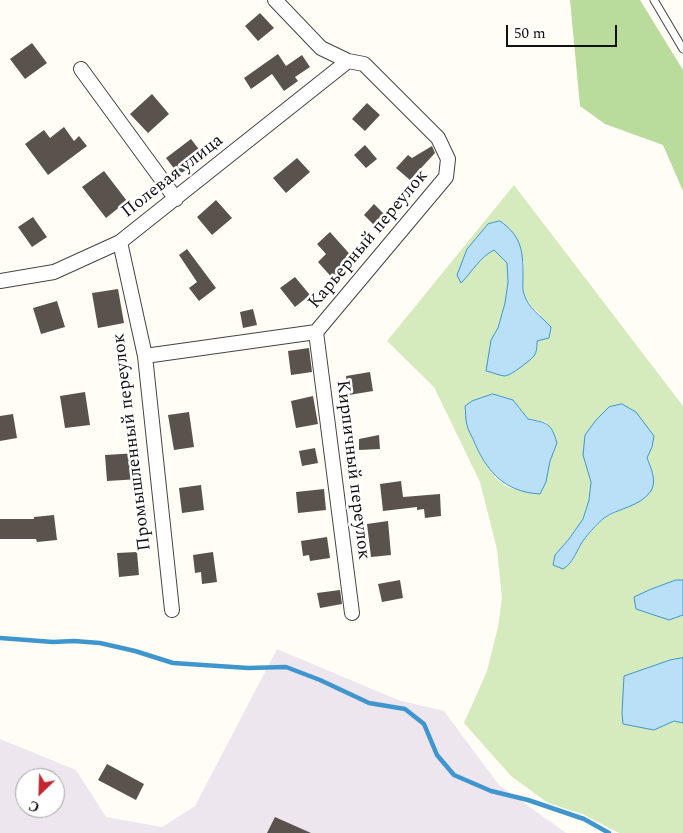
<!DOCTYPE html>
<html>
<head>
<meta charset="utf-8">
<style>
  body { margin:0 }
  #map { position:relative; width:683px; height:833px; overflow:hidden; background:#fffdf5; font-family:Spectral,serif }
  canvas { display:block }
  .north { position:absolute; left:15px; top:768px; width:50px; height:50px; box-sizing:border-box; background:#fff; border:1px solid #a0a0a0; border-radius:50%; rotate:204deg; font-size:14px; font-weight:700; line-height:20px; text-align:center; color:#111 }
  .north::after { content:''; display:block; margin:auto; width:18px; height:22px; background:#c4262e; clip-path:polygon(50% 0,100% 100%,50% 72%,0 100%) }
  .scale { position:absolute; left:506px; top:25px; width:111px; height:22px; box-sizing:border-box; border:2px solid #111; border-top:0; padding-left:6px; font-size:15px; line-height:18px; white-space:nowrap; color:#111; -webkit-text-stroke:4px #fff; paint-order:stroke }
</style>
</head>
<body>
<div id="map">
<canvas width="683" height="833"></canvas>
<div class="north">С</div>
<div class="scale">50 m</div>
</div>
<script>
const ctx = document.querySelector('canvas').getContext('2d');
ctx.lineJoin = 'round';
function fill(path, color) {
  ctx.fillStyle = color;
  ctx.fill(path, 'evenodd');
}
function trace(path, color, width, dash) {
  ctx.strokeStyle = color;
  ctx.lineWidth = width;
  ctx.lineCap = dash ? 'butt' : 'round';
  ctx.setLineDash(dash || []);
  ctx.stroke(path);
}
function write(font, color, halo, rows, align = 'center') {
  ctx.font = font + ' Spectral,serif';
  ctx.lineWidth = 5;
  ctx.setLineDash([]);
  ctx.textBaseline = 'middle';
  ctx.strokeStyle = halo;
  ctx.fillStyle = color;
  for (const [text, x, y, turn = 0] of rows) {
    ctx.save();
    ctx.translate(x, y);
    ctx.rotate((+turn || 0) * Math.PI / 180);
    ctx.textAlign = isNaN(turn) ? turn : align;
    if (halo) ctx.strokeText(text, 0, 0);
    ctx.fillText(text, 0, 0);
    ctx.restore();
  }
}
const industrial = new Path2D(`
  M277,649L398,700L444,711L499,785L566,833H0V739L76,770L106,817L162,827L195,806ZM25,778H55V808H25Z`);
const green = new Path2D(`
  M514,185L683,406V580C665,580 650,598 636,609L669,620L683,615V658L670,660L654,730L674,721L683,723V833H619L582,814L548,803L511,776L464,723L487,671L498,627L502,598L497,549L480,482L434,387L387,341ZM488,224L524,262C521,286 521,299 540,314L537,341L533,358L523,363L514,373L487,370L491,340L498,328L505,303L508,282L507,263L494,250L484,255L480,236ZM493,394L513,400L528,419L546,422L557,443L550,461L546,482C537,484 527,488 518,489C497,490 479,455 472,438ZM652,447L647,458L652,471L644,498L603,519L582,542L571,564L555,555L569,539L583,519L589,500L591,482L583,455Z`);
const forest = new Path2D(`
  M570,0H640L683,70V191L663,145L605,124L580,106Z`);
const water = new Path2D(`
  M500,221C523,237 523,253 523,279C523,284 522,289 524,294C528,308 541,316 551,327L549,338L537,341C537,347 537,351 534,356C531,360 510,376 505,376C500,376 492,372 486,371L491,340L498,328L505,303L508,282L507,263L494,250C480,257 472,272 461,283L457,275L467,249L488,224Z
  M493,394L513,400L528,419C548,423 551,423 557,443L550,461L546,482L540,494C504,492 486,471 473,439C471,435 468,430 467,425C465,419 466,412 465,406L472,401Z
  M622,404L636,412L654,436L652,447L647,458C651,468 657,481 651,491C640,507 618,508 604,518C598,523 585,537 581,544C575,554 573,563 563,569L553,565L555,555L569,539L583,519L589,500L591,482L583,455L585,435L596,420L609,407Z
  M676,580H683V615L669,620L636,609L634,597L649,590Z
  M683,658V723L674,721L654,730L623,724L622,713L624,676L670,660Z`);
const stream = new Path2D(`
  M0,638L53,642L74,641L100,643L135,651L173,663L248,668L286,667L320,680L369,703L405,709L424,724L437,755L454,775L491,791L528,800L584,819L609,833`);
const building = new Path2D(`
  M260,13L274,28L258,41L245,26Z
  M32,43L47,63L25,79L10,59Z
  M278,54L286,66L302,55L310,67L295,77L298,81L284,91L272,74L251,89L244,78Z
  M152,94L169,114L148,133L130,114Z
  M367,103L380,115L365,131L352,119Z
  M64,127L74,141L79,136L87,146L48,175L25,144L44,130L50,138Z
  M191,139L204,156L179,175L166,158Z
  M365,145L377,159L366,168L354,155Z
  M432,146L435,153L410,180L396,168L408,155L412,158Z
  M297,158L310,172L286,193L273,178Z
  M104,171L127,201L106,218L82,187Z
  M216,200L232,218L212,235L197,217Z
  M374,204L390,220L380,231L364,215Z
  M33,217L47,237L32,247L18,227Z
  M330,232L355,260L334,280L318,262L326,254L317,244Z
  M187,249L216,288L199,301L189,288L197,282L179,255Z
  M295,277L310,295L295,307L280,288Z
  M118,289L124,323L98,328L92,293Z
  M57,301L65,327L41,334L33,308Z
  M253,309L257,325L243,328L240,312Z
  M309,348L312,372L291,375L288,351Z
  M370,372L373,391L349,395L346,376Z
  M85,392L90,425L65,428L60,396Z
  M313,396L318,424L296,428L291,401Z
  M189,412L194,447L174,450L168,415Z
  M13,414L17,438L0,441V416Z
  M379,435L380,449L359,450V439Z
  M315,448L318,463L302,466L299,451Z
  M138,453L140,479L107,481L105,455Z
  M401,481L403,497L440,494L441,516L425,518L424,509L417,510V507L383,511L380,484Z
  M201,485L204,510L182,513L179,488Z
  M324,489L326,510L298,513L296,492Z
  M54,515L57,540L37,542L36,539H0V519H34V517Z
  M388,521L391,555L371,557L367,524Z
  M327,537L330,558L310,561L309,555L303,556L301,541Z
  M137,552L139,575L119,577L117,553Z
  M213,552L217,582L202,584L201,572L195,573L193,555Z
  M400,580L403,598L382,602L378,584Z
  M340,590L342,604L320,608L317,593Z
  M107,764L144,784L136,800L98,780Z
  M275,817L311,833H267Z`);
const lane = new Path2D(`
  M654,0L683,49`);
const street = new Path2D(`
  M81,69L176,199
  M120,242L145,356L172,610
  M0,281L54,272L120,242L348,61
  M316,332L352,613
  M145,356L316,332L446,177L448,159L438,138L364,64L348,61L321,48L275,0`);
const streetNames = [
  ["Полевая улица",173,177,-38],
  ["Карьерный переулок",369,240,-50],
  ["Промышленный переулок",133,442,-97],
  ["Кирпичный переулок",352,470,83]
];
fill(industrial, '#eee6ef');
fill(green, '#d5ebbd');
fill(forest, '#b9dc9c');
fill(water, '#b9e0f7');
trace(water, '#3f96cf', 1);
trace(stream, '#3f96cf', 4.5);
fill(building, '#5a524d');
trace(lane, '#444', 9);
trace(street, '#444', 16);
trace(lane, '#fff', 7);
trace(street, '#fff', 14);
write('18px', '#111', '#fff', streetNames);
</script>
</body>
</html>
